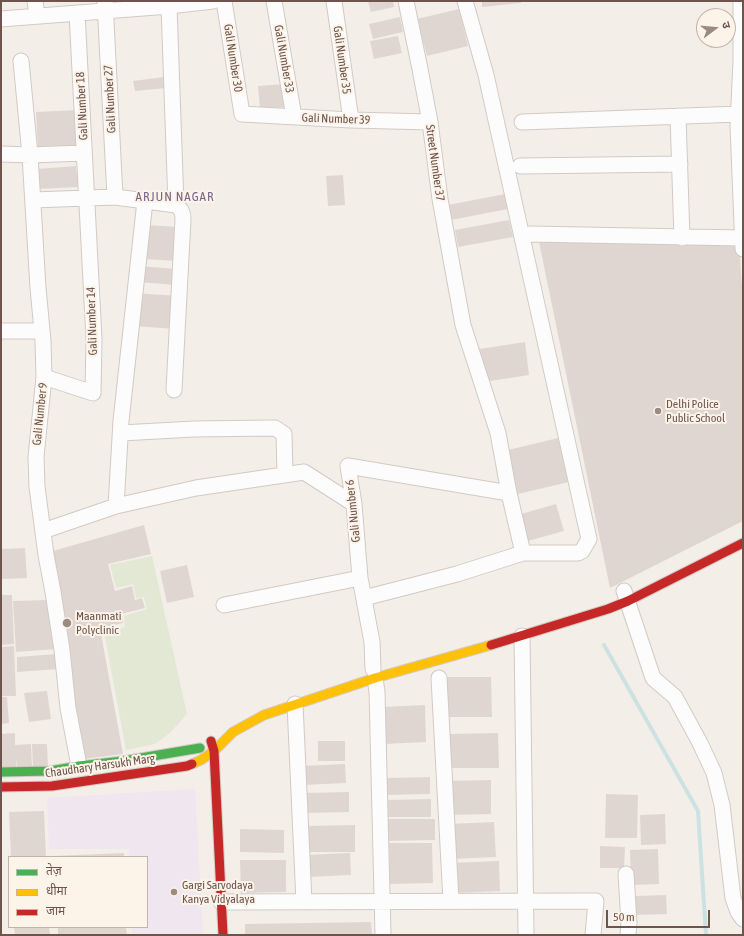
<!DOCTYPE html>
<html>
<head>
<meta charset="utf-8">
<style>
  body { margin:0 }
  #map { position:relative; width:744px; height:936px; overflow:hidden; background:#f4eee8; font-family:"Asap Condensed","Noto Sans Devanagari",sans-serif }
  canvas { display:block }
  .frame { position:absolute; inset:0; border:2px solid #6d554d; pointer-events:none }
  .legend { position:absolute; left:8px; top:856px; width:140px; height:72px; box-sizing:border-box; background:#fcf3e9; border:1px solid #c3b4ab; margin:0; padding:5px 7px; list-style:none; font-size:12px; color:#6d554d }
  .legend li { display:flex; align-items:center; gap:8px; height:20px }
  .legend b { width:20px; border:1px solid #c3b4ab }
  .north { position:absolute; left:696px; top:8px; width:40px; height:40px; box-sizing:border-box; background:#fcf3e9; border:1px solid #c3b4ab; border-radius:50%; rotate:74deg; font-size:11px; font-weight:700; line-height:16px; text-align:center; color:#6d554d }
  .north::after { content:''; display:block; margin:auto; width:14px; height:18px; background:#9c8b83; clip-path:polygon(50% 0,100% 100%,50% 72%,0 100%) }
  .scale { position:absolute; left:606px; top:910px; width:104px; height:18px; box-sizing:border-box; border:2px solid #6d554d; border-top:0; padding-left:5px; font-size:12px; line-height:14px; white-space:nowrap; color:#6d554d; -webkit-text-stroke:3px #fcf3e9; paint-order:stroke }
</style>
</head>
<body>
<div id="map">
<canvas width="744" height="936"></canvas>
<div class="frame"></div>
<ul class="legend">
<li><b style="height:5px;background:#4caf50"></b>तेज़</li>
<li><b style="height:5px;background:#ffc107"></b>धीमा</li>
<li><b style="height:5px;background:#c62828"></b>जाम</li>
</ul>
<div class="north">उ</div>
<div class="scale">50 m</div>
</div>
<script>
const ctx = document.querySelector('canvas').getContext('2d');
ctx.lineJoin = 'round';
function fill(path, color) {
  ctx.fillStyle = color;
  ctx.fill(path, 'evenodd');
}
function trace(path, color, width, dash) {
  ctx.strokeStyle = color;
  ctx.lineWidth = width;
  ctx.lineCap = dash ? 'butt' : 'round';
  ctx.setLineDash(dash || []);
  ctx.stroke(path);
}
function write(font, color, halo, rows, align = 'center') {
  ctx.font = font + ' "Asap Condensed",sans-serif';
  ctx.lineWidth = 4;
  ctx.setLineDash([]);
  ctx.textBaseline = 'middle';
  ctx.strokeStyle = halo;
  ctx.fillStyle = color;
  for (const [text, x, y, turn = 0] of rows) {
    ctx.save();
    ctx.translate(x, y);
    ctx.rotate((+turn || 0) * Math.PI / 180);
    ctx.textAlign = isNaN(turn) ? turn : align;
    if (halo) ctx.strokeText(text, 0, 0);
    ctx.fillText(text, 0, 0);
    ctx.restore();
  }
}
const education = new Path2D(`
  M195,789L203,935H132V927H147V857H129V849H49L47,798Z`);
const green = new Path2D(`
  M152,556L187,714L170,733L155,744L126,750L104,632L125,627L124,616L147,609L144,597L136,598L133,584L116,588L110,565Z`);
const stream = new Path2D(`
  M604,645L698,811L706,935`);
const building = new Path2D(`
  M368,1H393L394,7L371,12Z
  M482,1H521V3L482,7Z
  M459,9L468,46L427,56L417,19Z
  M400,17L403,32L373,39L369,24Z
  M398,36L402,53L374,59L370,41Z
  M164,77L166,88L135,91L133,81Z
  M284,84L285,107L260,109L258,86Z
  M77,110L79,149L38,151L36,112Z
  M76,166L78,187L38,189L37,169Z
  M343,175L345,205L328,206L326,176Z
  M505,194L508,209L451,220L448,205Z
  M509,220L513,237L458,247L455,230Z
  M144,225L180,227L179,261L143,259Z
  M538,237L739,242L743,302V521L610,588Z
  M138,266L177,269L176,285L137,282Z
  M135,293L178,296L175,329L133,326Z
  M525,342L529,375L484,382L479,349Z
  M558,438L569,482L518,494L508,450Z
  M556,504L564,531L528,541L521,514Z
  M144,525L151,554L108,564L115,591L132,586L135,600L142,598L145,608L121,614L123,623L100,628L123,754L83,759L52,560L53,551Z
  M25,548L27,578L1,579V549Z
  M187,565L194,597L167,603L160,571Z
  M1,595H12L14,644L1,645Z
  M47,600L57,649L16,652L13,601Z
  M14,646L16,696H1V647Z
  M58,654L59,669L17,672V657Z
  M447,677H491L492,717H447Z
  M47,691L51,719L29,722L24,693Z
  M1,697H7L9,723L1,724Z
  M425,705L426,742L384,744L382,707Z
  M15,733V745L31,744L32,768H17L16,759V768L1,769V734Z
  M498,733L499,768H450V734Z
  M318,741H345V761H318Z
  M32,744H47L48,767L33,768Z
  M345,764L346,783L303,785L302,766Z
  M430,777V794L386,795V778Z
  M491,780V814L447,815L446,781Z
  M349,792V812L304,813L303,793Z
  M606,794L638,795L637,838H605Z
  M431,799V817H385V800Z
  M44,811L46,857H11L9,812Z
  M665,814L666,844L641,845L640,815Z
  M384,819H435V840L384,841Z
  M494,822L496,857L450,859L448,824Z
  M355,825V852H307V826Z
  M240,829L284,830V853L240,852Z
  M389,843H432L433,883L390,884Z
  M600,846L625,847L624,868H600Z
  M658,849L659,884L631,885L630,850Z
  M124,853V857H53V856Z
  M350,853L351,875L307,877L306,855Z
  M240,860H286V892L241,893Z
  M499,861L500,891L452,893L451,863Z
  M666,895L667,914L636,915L635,896Z
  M371,922L372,935H245V924Z
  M14,927H49L50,935H15Z
  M58,927H126L127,935H58Z`);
const street = new Path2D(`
  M35,1L37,16
  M224,1L242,114L351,120L430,122
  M274,1L294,117
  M334,1L351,120
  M406,1L420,69L430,122L440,199L463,325L498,433L509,493L523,553
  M741,1V61L738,126L743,249
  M105,2L115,197
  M169,6L213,1
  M1,19L169,6L176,205
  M21,61L30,155L38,288L43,341L44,377L36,457L37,487L46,555L53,592L62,650L68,708L79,766
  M678,116L682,238
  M522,122L739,114
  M1,154L30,155L84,153
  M520,166L680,164
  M33,200L115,197L176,205C181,209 183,212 183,219L174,390
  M530,234L742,238
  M1,331H42
  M44,377L93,393L94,339L77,13
  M121,433L194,429L275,428L284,434L285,474
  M116,506L121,421L145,201
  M43,531L116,506L196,488L304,472L354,504
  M624,591L653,678L675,697L700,743L714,773L722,805L733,898L738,912L743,919
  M364,598L457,574L523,553H578L582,551L589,539L486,75L465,1
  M224,605L360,578
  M522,636L526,935
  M373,669L372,642L360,578L354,504L348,466L509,493
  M375,678L377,692L383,935
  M439,678L451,901
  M295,704L304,902
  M626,874L629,923L628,935
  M221,902L596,901L593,935`);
const fast = new Path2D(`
  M1,772L50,771L79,766L123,761L200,748`);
const slow = new Path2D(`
  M192,764L201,760L214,751L233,732L264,715L375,678L491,645`);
const jam = new Path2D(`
  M491,645L608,609L628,601L743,543
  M211,741L214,751L223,935
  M1,787L52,786L187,766L192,764`);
const markers = [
  [658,411,4,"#9c8b83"],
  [67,623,5,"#9c8b83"],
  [174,892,4,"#9c8b83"]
];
const streetNames = [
  ["Gali Number 30",233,58,81],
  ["Gali Number 33",284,59,80],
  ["Gali Number 35",342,60,82],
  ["Gali Number 27",110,99,-93],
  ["Gali Number 18",82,106,-93],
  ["Gali Number 39",336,119,2],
  ["Street Number 37",435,163,82],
  ["Gali Number 14",92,321,-92],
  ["Gali Number 9",40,414,-84],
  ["Gali Number 6",353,511,-96],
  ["Chaudhary Harsukh Marg",100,766,-8]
];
const poiNames = [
  ["Delhi Police",666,404],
  ["Public School",666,418],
  ["Maanmati",76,616],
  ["Polyclinic",76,630],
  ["Gargi Sarvodaya",182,885],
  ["Kanya Vidyalaya",182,899]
];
const neighbourhoodNames = [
  ["ARJUN NAGAR",175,197]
];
fill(education, '#efe6ef');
fill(green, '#e2e8d4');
trace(stream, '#cce2e2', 4);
fill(building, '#e0d6d1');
trace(street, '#d1cac4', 17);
trace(fast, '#d2cac5', 11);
trace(slow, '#d2cac5', 11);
trace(jam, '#d2cac5', 11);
trace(street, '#fdfcfc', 15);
trace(fast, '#4caf50', 9);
trace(slow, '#ffc107', 9);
trace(jam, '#c62828', 9);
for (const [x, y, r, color] of markers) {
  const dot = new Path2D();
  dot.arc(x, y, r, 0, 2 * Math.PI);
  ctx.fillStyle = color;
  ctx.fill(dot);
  trace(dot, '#fcf3e9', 1.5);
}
write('12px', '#6d554d', '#fcf3e9', streetNames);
write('12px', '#6d554d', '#fcf3e9', poiNames, 'left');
ctx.letterSpacing = '1px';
write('13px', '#7a658a', '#fcf3e9', neighbourhoodNames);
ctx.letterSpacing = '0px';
</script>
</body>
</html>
